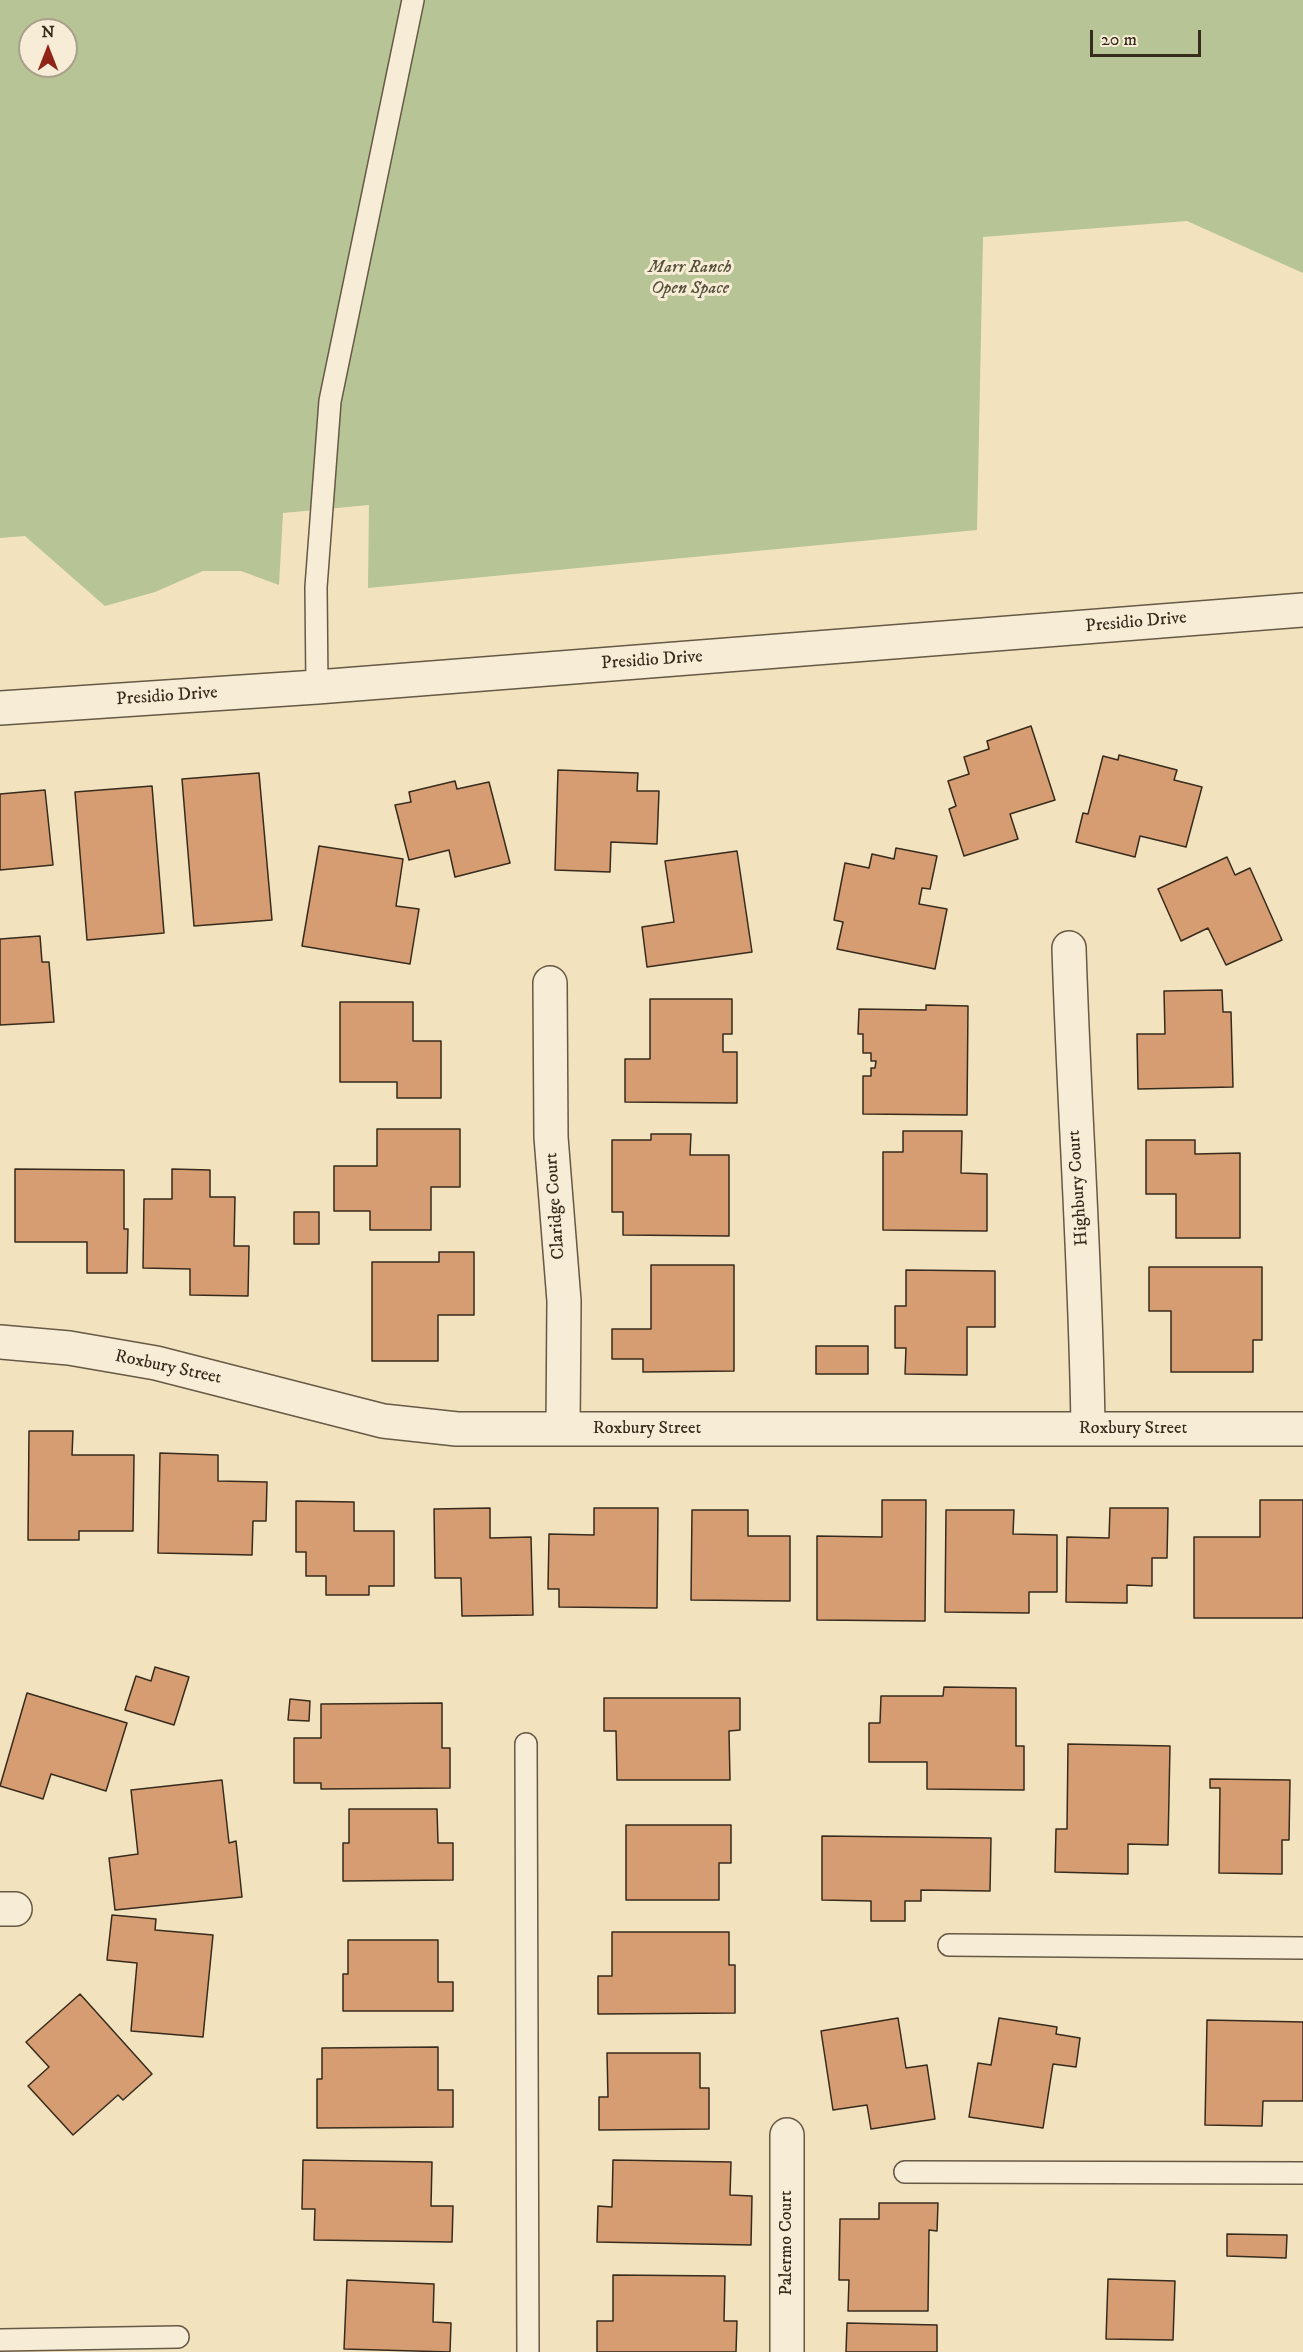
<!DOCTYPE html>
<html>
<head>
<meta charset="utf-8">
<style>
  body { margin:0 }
  #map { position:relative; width:1303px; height:2352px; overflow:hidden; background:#f2e2be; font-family:"IM FELL DW Pica",serif }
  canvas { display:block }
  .north { position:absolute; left:18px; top:18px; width:60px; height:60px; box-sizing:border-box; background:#f7ecd5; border:2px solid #aa9f8b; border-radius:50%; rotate:0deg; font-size:16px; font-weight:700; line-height:24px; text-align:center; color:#372b1d }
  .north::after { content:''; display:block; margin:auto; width:21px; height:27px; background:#8f2418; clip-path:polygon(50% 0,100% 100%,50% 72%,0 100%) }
  .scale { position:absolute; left:1090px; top:30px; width:111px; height:27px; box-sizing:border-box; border:3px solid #372b1d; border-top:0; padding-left:8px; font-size:18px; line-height:21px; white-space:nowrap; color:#372b1d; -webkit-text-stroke:4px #f7ecd5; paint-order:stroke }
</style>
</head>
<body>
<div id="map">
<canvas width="1303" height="2352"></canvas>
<div class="north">N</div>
<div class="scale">20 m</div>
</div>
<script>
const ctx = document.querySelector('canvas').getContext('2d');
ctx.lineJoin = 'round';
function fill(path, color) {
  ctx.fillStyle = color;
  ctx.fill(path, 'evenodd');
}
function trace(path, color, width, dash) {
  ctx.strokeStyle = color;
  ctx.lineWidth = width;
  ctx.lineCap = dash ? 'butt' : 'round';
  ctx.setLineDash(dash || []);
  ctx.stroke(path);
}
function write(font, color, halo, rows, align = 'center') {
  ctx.font = font + ' "IM FELL DW Pica",serif';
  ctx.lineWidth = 6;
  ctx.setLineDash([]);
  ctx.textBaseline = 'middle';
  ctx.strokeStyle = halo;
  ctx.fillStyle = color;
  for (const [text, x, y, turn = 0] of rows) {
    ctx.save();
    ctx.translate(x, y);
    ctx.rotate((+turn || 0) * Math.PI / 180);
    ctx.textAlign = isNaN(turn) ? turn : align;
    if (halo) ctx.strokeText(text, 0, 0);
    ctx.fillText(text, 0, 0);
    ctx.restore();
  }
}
const green = new Path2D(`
  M0,0H1303V273L1187,221L983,237L977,530L368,588L369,505L283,513L279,585L241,571H203L155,592L105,606L25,536L0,538ZM30,30H66V66H30Z`);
const building = new Path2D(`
  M1031,726L1055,800L1010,814L1018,839L964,856L949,809L956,806L948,781L969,774L964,757L989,749L987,741Z
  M1119,755L1177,770L1174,780L1202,787L1186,847L1140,836L1135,857L1076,842L1083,813L1088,814L1103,756L1118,760Z
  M558,770L638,773L637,791H659L657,844L611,842L610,872L555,870Z
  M259,773L272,920L194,926L182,779Z
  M455,781L457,789L489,782L510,863L455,877L449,850L409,860L395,805L411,802L409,792Z
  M152,786L164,933L87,940L75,792Z
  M45,790L53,865L0,870V794Z
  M319,846L403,859L396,906L419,909L410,964L302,946Z
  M896,848L937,856L930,889L922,888L919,904L947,909L935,969L837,949L843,922L834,920L845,863L869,868L872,854L894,859Z
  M737,851L752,952L647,967L642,927L674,922L665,861Z
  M1227,857L1235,875L1250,868L1282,940L1226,965L1208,928L1181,941L1158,889Z
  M40,936L42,962H49L54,1022L0,1025V939Z
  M1222,990L1223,1012H1231L1233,1087L1138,1089L1137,1034H1165L1164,991Z
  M650,999H732V1034H723V1052H737V1103L625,1102V1059H650Z
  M340,1002H413V1041H441V1098H397V1082H340Z
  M926,1005L968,1006L967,1115L863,1114V1076H871V1068H875L876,1061H871V1053H863V1034H858L859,1009L926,1010Z
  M377,1129H460V1187H431V1230H370V1211H334V1166H377Z
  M903,1131H962L961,1173L987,1174V1231L883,1230V1152H903Z
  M651,1134H691L690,1155H729V1236L623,1235V1212H612V1140H651Z
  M1146,1140H1195V1154L1240,1153V1238H1176V1194H1146Z
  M15,1169L124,1170V1229H128L127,1273H87V1242H15Z
  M172,1169L210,1170V1197H235L234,1246H249L248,1296L190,1295V1269L143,1268L144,1199H172Z
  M294,1212H319V1244H294Z
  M439,1252H474V1315H438V1361H372V1262H439Z
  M651,1265H734V1371L643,1372V1359H612V1329H651Z
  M1149,1267H1262V1340H1253V1372H1171V1311H1149Z
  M906,1270L995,1271V1327H967V1375L905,1374L906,1348H895V1306H906Z
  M816,1346H868V1374H816Z
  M29,1431H73L72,1455H134L133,1531H79V1540H28Z
  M160,1453L218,1455V1481L267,1482L266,1521H253L252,1555L158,1553Z
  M882,1500H926L925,1621L817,1620V1536L882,1537Z
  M1260,1500H1303V1618H1194V1537H1260Z
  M296,1501L354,1502V1531H394V1586H369V1595H326V1576H306V1552H296Z
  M490,1508V1538L531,1537L533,1615L462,1616L461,1578H435L434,1509Z
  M594,1508H658L657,1608L559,1607V1589H548L549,1534L594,1535Z
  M1110,1508H1168L1167,1558H1152V1586L1127,1585V1603L1066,1602L1067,1537L1109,1538Z
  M692,1510H748V1536H790V1601L691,1600Z
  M946,1510H1014L1013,1534L1057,1535V1592H1029V1613L945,1612Z
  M155,1667L189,1677L174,1725L125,1710L136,1676L151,1681Z
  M944,1687L1016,1688V1746H1024V1790L927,1789V1762H869V1723H880L881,1696H943Z
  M27,1693L127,1723L106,1791L51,1774L43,1799L0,1786Z
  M604,1698H740V1730L729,1731L730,1780H617L616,1731H604Z
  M290,1699L310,1701L309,1721L288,1720Z
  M442,1703V1748H450V1788L321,1789V1783H294V1738H321V1704Z
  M1068,1744L1170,1746L1168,1845L1128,1844V1874L1055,1872L1056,1829H1067Z
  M1210,1779L1290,1780L1289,1840H1282V1874L1219,1873L1220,1788H1210Z
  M222,1780L229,1843L236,1841L242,1897L115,1910L109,1858L138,1854L131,1790Z
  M349,1809H437L438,1843H453V1880L343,1881V1843H349Z
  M626,1825H731V1863H719V1900H626Z
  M822,1836L991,1838L990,1891L921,1890V1901H905V1921H871V1901L822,1900Z
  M112,1915L156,1919L155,1930L213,1935L203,2037L131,2031L137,1963L107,1960Z
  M612,1932H729V1965H735V2013L598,2014V1976H612Z
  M348,1940H438V1982H453V2011H343V1974H348Z
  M80,1994L152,2074L123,2100L118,2095L73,2135L28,2086L49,2067L26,2042Z
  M898,2018L906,2068L927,2065L935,2119L871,2129L867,2105L833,2110L821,2031Z
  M999,2018L1057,2027L1056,2034L1080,2038L1076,2067L1053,2064L1043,2128L969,2117L978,2063L991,2065Z
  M1207,2020L1303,2022V2101H1263L1262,2126L1205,2125Z
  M438,2047V2090H453V2127L317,2128V2079H322V2048Z
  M607,2053H700V2088H709V2129L599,2130V2097H608Z
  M303,2160L432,2162L431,2206H453L452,2242L314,2240L315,2209H302Z
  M613,2160L731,2162L730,2195L752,2196L751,2245L597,2242L598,2206L612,2207Z
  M879,2203H938L937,2231L929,2230L928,2311H848L849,2280H839L840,2219H879Z
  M1227,2234L1287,2235L1286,2258L1227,2256Z
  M613,2275L725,2276L724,2321H737L736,2352H597V2321H613Z
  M1108,2279L1175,2281L1173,2340L1106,2339Z
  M347,2280L434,2284L433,2322L451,2323L450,2352L344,2349Z
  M847,2323L937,2325V2352H846Z`);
const service = new Path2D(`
  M317,687L316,587L330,401L413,0
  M526,1744L528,2352
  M949,1945L1303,1948
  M905,2172L1303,2173
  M0,2340L178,2337`);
const minor = new Path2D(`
  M1069,948C1074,1109 1086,1268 1088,1429
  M550,983L551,1137L564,1301L563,1429
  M0,1342L69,1348L156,1363L383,1421L457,1429H1303
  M0,1909H15
  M787,2135V2352`);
const tertiary = new Path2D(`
  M0,708L317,687L1303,610`);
const parkNames = [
  ["Marr Ranch",690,268],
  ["Open Space",690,289]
];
const streetNames = [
  ["Presidio Drive",1136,623,-5],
  ["Presidio Drive",652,661,-4],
  ["Presidio Drive",167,697,-4],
  ["Highbury Court",1079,1188,-94],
  ["Claridge Court",556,1206,-94],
  ["Roxbury Street",168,1368,12],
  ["Roxbury Street",647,1429],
  ["Roxbury Street",1133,1429],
  ["Palermo Court",787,2243,-90]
];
fill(green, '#b7c495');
fill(building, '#d69d73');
trace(building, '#372b1d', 1.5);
trace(service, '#665945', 24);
trace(minor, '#665945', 36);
trace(tertiary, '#665945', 36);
trace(service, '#f7ecd5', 21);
trace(minor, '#f7ecd5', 33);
trace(tertiary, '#f7ecd5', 33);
write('italic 18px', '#57513b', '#f7ecd5', parkNames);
write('18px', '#372b1d', '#f7ecd5', streetNames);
</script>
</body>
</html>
